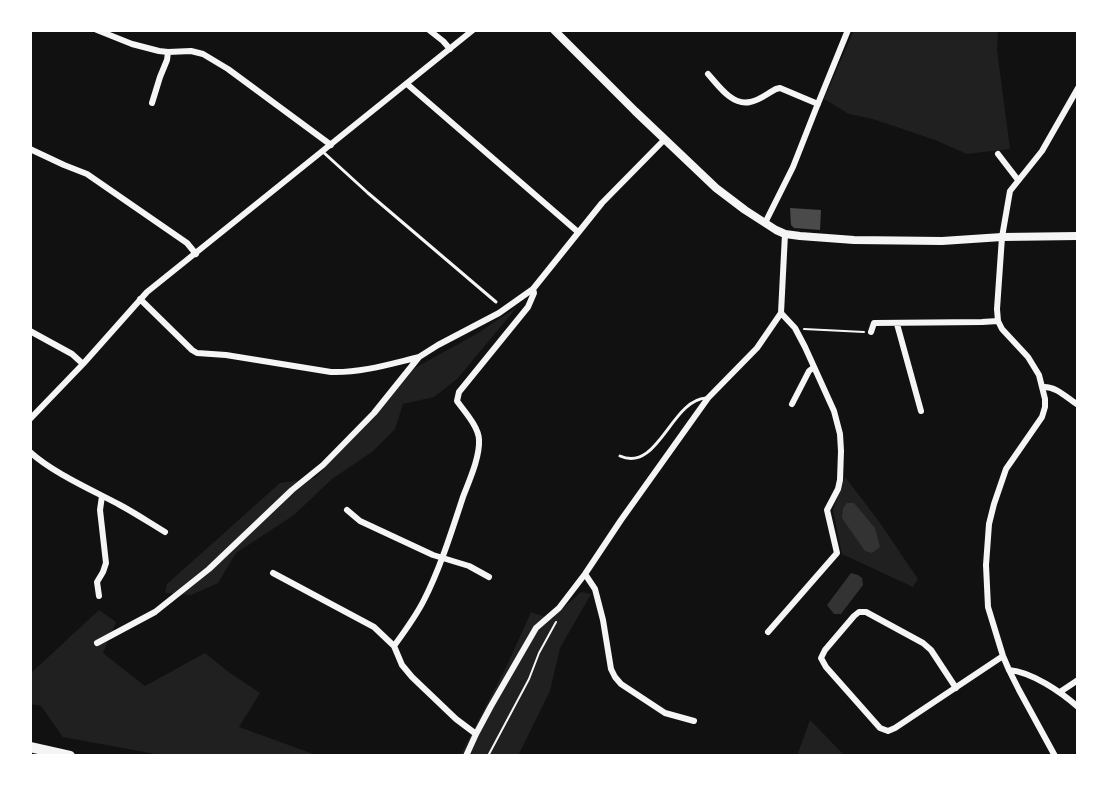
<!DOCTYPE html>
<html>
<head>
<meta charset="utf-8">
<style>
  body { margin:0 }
  #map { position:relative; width:1108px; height:786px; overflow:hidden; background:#111; font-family:Roboto,sans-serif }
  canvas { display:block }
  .frame { position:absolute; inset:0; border:32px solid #fff; pointer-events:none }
</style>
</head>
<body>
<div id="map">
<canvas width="1108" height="786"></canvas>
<div class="frame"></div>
</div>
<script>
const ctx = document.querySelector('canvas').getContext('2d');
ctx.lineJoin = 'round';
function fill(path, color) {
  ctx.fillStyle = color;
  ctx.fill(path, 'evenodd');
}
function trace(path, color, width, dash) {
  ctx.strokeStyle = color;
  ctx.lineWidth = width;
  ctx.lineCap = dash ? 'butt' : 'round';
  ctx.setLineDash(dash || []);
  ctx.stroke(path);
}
const green = new Path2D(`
  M854,30H998L997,50L1010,149L967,154L935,140L873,119L849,114L824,99Z
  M517,307L458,378L434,397L403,404L395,429L372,452L332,479L294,515L236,553L218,583L191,595L165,593L167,584L280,483L315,478L376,414L415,368L478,333Z
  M845,477L878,520L918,579L913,587L842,554L833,510Z
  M581,592L591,594L560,648L550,691L518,756H460L508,663L531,612L551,619Z
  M99,610L116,622L103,653L145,686L205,653L230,673L260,693L239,727L319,756H166L63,737L41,706L30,704V674Z
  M810,720L845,756H797Z`);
const water = new Path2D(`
  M847,503H854L875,528L880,547L872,553L865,551L842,518L843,508Z
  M851,573L858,575L862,578L863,585L841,614H834L827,605Z`);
const building = new Path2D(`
  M790,208L821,210L820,230L794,228L791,225Z`);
const path = new Path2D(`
  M804,329L864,332
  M488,756L529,679L539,653L556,622`);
const service = new Path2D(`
  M322,151L368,193L496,302
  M620,456C658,473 671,400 706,398`);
const minor = new Path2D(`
  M97,30L132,44L159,51L168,52L191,51L203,54L228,69L331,145
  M429,30L443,41L450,49
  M708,74C719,86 732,106 750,102C759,101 768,93 776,89L780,88L818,104
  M407,84L578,232
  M152,103L160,77L167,60L168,52
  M30,149L64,165L87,174L187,243L196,254
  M998,154L1018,180
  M765,223L793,167L815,111L848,30
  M140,299L192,350L197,353L226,355L331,372C361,373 390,364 419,357
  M897,324L921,411
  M30,331L72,354L83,364
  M871,332L874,323L982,322L998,321
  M1043,387C1056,386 1067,398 1078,405
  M792,404L809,371L814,367
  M30,419L83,364L147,292L473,30
  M30,452C53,473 92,490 120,505C135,513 150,523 165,532
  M347,510L360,521L433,555L469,566L489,577
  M273,573L374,627L394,646L402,665L412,677L456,719L476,734
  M585,574L595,589L603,620L611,669L615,677L621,684L665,713L694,721
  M99,596L97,582L103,572L106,563L100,510L102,496
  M768,632L837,553L827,510L838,489L840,480L841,451L840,434L834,411L805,347L795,328L781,313
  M97,643L155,612L209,569L292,490L323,465L374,413L419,357L438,345L499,313L533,289L602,203L664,140
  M394,646C405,631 416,616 424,600C440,569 452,530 463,497C469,481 480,457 479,440C479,427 464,411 457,401L459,392L528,307L534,293L533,289
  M1009,670C1032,672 1061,692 1078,707
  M956,688L931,650L923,643L866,612H859L854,616L825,650L821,658L826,667L880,728L888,731L895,728L1003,656
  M1060,692L1078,680
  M466,756L476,734L491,706L536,628L559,608L585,574L621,520L708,398L757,348L781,313L785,234
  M1055,756L1019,690L1009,670L1003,656L988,607L986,565L989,524L994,504L1006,469L1042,417L1045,407V399L1039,375L1028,357L1002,329L998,321L997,309L1002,237L1010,191L1042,151L1078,88`);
const tertiary = new Path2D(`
  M554,30L635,111L716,188L745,210L776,230L785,234L800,236L854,240L942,241L1002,237L1078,236`);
const motorway = new Path2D(`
  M30,747L70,756`);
fill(green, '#202020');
fill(water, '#333');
fill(building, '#4a4a4a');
trace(path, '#f5f5f5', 2);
trace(service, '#f5f5f5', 3);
trace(minor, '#f5f5f5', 6);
trace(tertiary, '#f5f5f5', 8);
trace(motorway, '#f5f5f5', 10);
</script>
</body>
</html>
